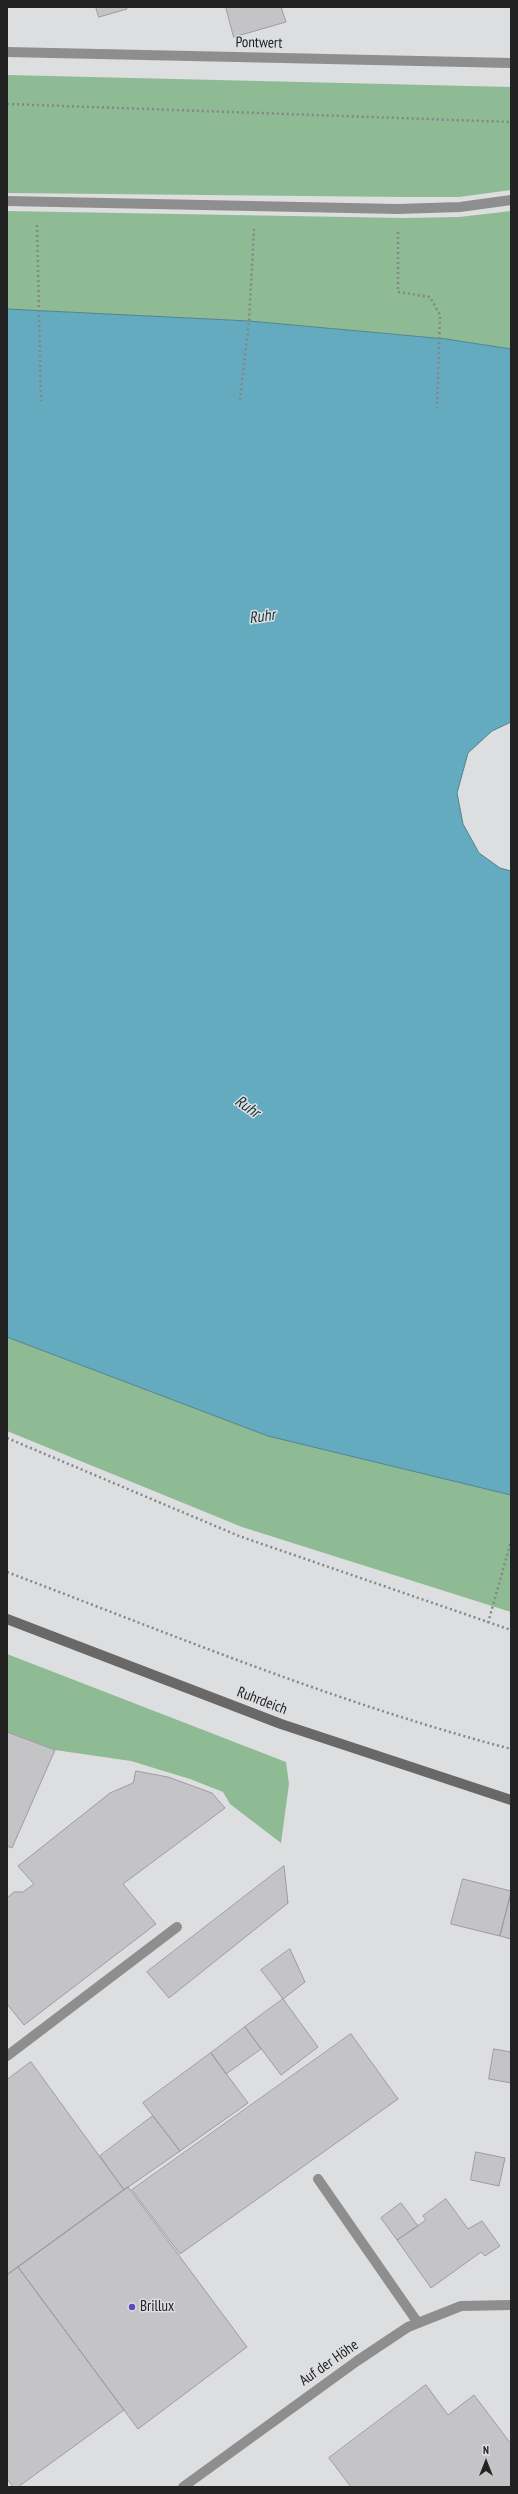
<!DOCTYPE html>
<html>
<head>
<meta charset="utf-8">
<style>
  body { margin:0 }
  #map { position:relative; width:518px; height:2494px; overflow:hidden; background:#dddee0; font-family:"PT Sans Narrow",sans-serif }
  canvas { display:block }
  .frame { position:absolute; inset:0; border:8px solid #222223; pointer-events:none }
  .north { position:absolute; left:466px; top:2442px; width:40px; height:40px; -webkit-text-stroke:3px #dddee0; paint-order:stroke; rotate:0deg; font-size:11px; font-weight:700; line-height:16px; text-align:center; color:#222223 }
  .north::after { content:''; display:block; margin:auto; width:14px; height:18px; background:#222223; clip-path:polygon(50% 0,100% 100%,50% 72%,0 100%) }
</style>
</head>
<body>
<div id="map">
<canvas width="518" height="2494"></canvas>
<div class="frame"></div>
<div class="north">N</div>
</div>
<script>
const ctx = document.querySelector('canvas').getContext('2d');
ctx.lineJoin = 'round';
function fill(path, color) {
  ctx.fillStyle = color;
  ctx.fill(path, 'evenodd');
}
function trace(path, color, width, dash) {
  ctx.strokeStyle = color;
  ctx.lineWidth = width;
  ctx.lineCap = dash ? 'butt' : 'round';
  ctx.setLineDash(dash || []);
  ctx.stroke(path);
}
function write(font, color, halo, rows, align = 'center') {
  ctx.font = font + ' "PT Sans Narrow",sans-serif';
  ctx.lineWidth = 3;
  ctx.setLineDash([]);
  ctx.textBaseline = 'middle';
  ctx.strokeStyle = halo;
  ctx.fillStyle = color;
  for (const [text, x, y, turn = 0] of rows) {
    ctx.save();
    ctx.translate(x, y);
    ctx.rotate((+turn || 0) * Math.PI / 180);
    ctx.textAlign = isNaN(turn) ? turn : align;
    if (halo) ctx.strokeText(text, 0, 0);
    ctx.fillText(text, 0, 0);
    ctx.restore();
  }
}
const green = new Path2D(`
  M7,75L511,87V190L459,197H404L7,193Z
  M7,211L403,218L459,217L511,211V349L446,339L249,321L7,309Z
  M7,1337L268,1436L511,1495V1612L242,1527L7,1431Z
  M7,1654L286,1762L289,1784L281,1843L230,1804L223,1792L190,1779L131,1761L55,1750L7,1732Z`);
const water = new Path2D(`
  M7,309L249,321L446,339L511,349V722L492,731L468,753L457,793L463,824L479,853L500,868L511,871V1495L268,1436L7,1337Z`);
const building = new Path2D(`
  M96,7H126L127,9L99,17Z
  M226,7H281L286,22L234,37Z
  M7,1732L55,1750L12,1848L7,1846Z
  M136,1771L168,1777L212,1793L225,1808L123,1884L156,1924L24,2025L7,2004V1898L14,1892H23L34,1884L18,1866L110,1793L133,1783Z
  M284,1866L288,1903L169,1998L147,1972Z
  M463,1879L511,1891L500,1936L451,1924Z
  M511,1894V1939L500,1936Z
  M290,1949L305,1982L283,1999L261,1970Z
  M283,1999L318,2047L281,2075L245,2027Z
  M245,2027L261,2049L226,2074L211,2053Z
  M351,2034L398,2099L180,2254L132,2190Z
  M494,2049L511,2052V2083L489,2079Z
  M211,2053L248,2103L180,2151L143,2103Z
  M31,2062L124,2190L7,2275V2080Z
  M153,2116L180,2151L124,2190L100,2156Z
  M476,2152L505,2158L499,2186L471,2180Z
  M128,2187L247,2347L138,2429L18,2267Z
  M446,2199L468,2229L482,2221L500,2246L485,2256L481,2252L431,2288L397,2240L426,2220L423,2216Z
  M401,2203L418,2226L397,2240L381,2218Z
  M18,2267L124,2410L18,2487H13L7,2479V2275Z
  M426,2385L448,2415L474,2395L511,2444V2487H351L329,2458Z`);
const path = new Path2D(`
  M7,104L511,122
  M37,225L41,401
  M398,232V292L430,297L440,315L437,408
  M240,400L249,321L254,229
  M7,1438L239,1536L511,1630
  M7,1572C173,1635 339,1704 511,1749
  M488,1623L511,1541`);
const lane = new Path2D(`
  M7,201L398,209L460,207L511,200
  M7,2056L177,1927
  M318,2179L418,2323`);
const street = new Path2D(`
  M7,52L511,63
  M183,2487L357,2361L408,2327L461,2306L511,2305`);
const secondary = new Path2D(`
  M7,1619L281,1724L511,1800`);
const markers = [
  [132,2307,4,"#5a4ac2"]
];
const streetNames = [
  ["Pontwert",259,43,1],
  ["Ruhrdeich",262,1701,21],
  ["Auf der Höhe",329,2363,-35]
];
const poiNames = [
  ["Brillux",140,2307]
];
const waterNames = [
  ["Ruhr",262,617,-8],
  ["Ruhr",247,1107,34]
];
fill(green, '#8ebb94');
fill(water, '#65abbf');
trace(water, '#518290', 1);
fill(building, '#c4c4c6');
trace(building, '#9c9c9e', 1);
trace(path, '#858687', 2.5, [2, 3]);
trace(lane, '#8f8e8e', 10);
trace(street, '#8f8e8e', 10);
trace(secondary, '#696867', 10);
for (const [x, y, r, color] of markers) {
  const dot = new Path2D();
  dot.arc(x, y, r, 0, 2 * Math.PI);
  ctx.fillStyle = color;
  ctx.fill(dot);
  trace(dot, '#dddee0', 1.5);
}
write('15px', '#222223', '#dddee0', streetNames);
write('15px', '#222223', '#dddee0', poiNames, 'left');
write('italic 16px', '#13353e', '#dddee0', waterNames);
</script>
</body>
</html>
